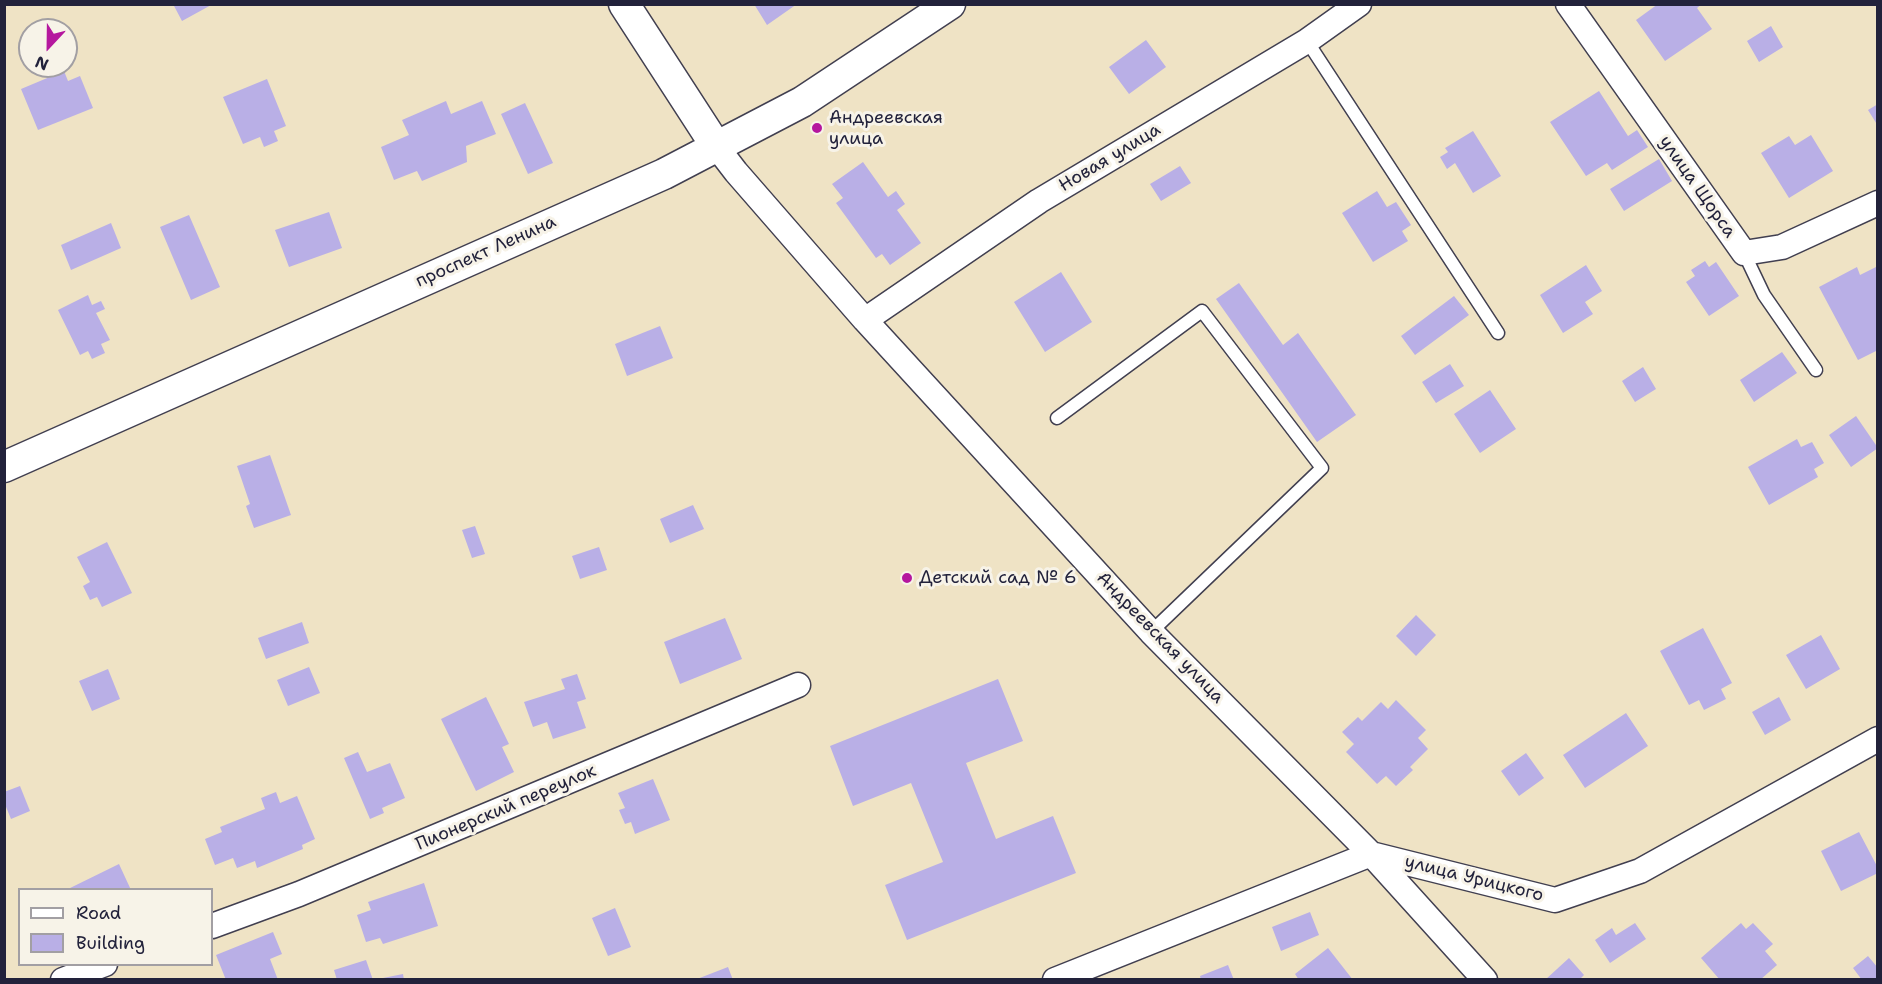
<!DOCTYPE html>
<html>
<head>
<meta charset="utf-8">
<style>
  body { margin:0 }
  #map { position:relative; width:1882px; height:984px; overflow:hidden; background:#efe3c5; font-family:"Shantell Sans",sans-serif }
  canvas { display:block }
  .frame { position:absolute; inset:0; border:6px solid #22223b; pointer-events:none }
  .legend { position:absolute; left:18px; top:888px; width:195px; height:78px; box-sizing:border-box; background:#f7f3e8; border:2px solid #a29fa3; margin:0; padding:8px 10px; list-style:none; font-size:18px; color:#22223b }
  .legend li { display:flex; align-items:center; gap:12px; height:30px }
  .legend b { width:30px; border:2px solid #a29fa3 }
  .north { position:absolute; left:18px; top:18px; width:60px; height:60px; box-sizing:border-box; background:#f7f3e8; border:2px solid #a29fa3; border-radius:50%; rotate:202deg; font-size:16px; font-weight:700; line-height:24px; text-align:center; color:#22223b }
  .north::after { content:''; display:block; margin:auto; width:21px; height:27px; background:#b5179e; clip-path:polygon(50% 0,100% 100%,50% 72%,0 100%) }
</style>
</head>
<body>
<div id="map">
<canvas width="1882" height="984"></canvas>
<div class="frame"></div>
<ul class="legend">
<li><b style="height:8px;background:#fff"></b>Road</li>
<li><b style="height:16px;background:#b9afe6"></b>Building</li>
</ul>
<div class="north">N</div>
</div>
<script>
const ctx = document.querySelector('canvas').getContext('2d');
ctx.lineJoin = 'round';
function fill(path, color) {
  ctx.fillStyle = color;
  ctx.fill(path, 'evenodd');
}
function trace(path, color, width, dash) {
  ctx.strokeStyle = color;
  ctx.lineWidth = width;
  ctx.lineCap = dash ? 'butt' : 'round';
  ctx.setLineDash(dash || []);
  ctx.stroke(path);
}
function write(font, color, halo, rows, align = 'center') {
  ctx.font = font + ' "Shantell Sans",sans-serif';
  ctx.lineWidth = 6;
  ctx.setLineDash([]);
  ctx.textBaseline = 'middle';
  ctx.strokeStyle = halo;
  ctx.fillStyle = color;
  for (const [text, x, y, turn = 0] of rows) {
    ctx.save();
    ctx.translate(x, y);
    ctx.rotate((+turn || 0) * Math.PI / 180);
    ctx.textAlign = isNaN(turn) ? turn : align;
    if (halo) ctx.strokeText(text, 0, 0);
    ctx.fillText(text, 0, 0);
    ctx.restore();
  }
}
const building = new Path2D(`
  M173,4H213L182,21Z
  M754,4H797L767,25Z
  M1658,4H1702L1697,8L1712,29L1665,61L1636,20Z
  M1771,26L1783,47L1759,62L1747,41Z
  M1146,40L1166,67L1129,94L1109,67Z
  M64,71L68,81L80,76L93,108L38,130L21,89Z
  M267,79L286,126L274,131L278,141L264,147L260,137L243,144L223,97Z
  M1599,91L1628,136L1637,130L1648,147L1612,170L1607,163L1586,176L1550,122Z
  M446,101L451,114L482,101L496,134L466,146L467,162L422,181L417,171L394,180L381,147L409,135L402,120Z
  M525,103L553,163L528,174L501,114Z
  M1878,104V126L1868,110Z
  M1473,131L1501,176L1473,193L1455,163L1447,169L1440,157L1448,152L1445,148Z
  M1811,135L1833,171L1789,198L1761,153L1789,136L1795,145Z
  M1659,159L1672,181L1624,211L1610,189Z
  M863,162L888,197L896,191L905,204L897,210L921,243L890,265L882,254L876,258L836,203L843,198L832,184Z
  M1180,166L1191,183L1161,201L1150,184Z
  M1377,191L1387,207L1396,202L1411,225L1402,231L1408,241L1373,262L1342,213Z
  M329,212L342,248L289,267L275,230Z
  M189,215L220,287L191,300L160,227Z
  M111,223L121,248L71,270L61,245Z
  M1705,261L1709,267L1716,262L1739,296L1709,316L1686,282L1695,276L1691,270Z
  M1586,265L1602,291L1585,302L1593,314L1563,333L1540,295Z
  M1878,266V350L1858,360L1819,287L1857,267L1860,275Z
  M1061,272L1092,322L1045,352L1014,302Z
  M1239,283L1283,345L1298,333L1356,415L1317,442L1216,299Z
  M88,295L92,305L101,301L105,309L96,313L110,340L101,344L105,353L92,359L88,351L80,355L58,310Z
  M1454,296L1469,315L1415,355L1401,336Z
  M660,326L673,358L627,376L615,344Z
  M1782,352L1797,373L1754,402L1740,380Z
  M1450,364L1464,386L1436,403L1422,382Z
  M1643,367L1656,389L1635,402L1622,381Z
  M1490,390L1516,429L1480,453L1454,414Z
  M1856,416L1878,448L1851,467L1829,435Z
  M1797,439L1801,447L1812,442L1824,463L1814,469L1818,477L1769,505L1748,467Z
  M270,455L291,515L254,528L246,506L250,504L237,466Z
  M693,505L704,529L670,543L660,519Z
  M475,526L485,554L472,558L462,530Z
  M107,542L132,593L102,607L97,597L90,600L83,586L90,582L77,557Z
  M599,547L607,570L580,579L572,556Z
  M1416,615L1436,635L1416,656L1396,636Z
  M725,618L742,659L680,684L664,642Z
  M302,622L309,643L266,659L258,638Z
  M1703,628L1732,683L1721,689L1726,699L1704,710L1699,700L1689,705L1660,651Z
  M1821,635L1840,669L1806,689L1786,655Z
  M309,667L320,693L288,706L277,680Z
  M108,669L120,699L92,711L79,681Z
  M577,674L586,699L577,702L586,728L553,739L547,722L533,727L524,702L565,689L561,679Z
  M998,679L1023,741L966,763L996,839L1053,816L1076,873L907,940L885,885L943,862L911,783L853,806L830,746Z
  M486,697L509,744L502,747L514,772L476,791L441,719Z
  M1779,697L1791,720L1765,735L1752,712Z
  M1396,700L1426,730L1418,738L1428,749L1410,767L1413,770L1396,786L1386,776L1377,784L1346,752L1354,744L1342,732L1358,717L1362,721L1381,702L1388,709Z
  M1626,713L1648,746L1585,788L1563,755Z
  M358,752L367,772L390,763L405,798L382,808L384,813L370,819L344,758Z
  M1526,753L1544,778L1519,796L1501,771Z
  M653,779L670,820L635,834L631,822L625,824L619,810L625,808L618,793Z
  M20,786L30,811L11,819L4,802V792Z
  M276,792L280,803L297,796L315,839L302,845L303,849L257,868L255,861L237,868L233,858L215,865L205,839L222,832L220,827L265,809L261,798Z
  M1859,832L1878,868V873L1841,891L1821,851Z
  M119,864L131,890H66Z
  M424,883L438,926L383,944L380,938L366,942L357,915L371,910L368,902Z
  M615,908L631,947L608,956L592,918Z
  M1310,912L1319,935L1281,951L1272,927Z
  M1635,923L1646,939L1610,963L1595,940L1612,928L1616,935Z
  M1741,923L1746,929L1753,923L1773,944L1765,951L1777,965L1760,980H1720L1701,958Z
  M273,932L282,954L270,959L278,980H226L216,955Z
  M1328,948L1353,980H1299L1295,974Z
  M1868,956L1878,968V980H1862L1853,968Z
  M1569,958L1584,975L1579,980H1545Z
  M366,960L373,980H337L334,970Z
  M1228,965L1234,980H1201L1200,976Z
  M728,967L733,980H697V979Z
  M403,974L404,980H383V978Z`);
const service = new Path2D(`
  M1307,41L1498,333
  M1744,253L1764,295L1816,370
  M1057,418L1202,311L1322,468L1151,632`);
const minor = new Path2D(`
  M1568,4L1744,253L1782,247L1878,203
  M716,146L736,172L865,320L1151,632L1371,854L1485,980
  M865,320L1039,201L1307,41L1359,4
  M212,926L299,894L798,685
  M63,980L105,964
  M1055,980L1371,854L1555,900L1640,871L1878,739`);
const tertiary = new Path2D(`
  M624,4L716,146
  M4,467L664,174L802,102L950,4`);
const markers = [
  [817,128,6,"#b5179e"],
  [907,578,6,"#b5179e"]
];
const poiNames = [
  ["Андреевская",829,118],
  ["улица",829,139],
  ["Детский сад № 6",919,578]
];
const streetNames = [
  ["Новая улица",1110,158,-31],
  ["улица Щорса",1697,187,55],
  ["проспект Ленина",486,252,-24],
  ["Андреевская улица",1160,638,46],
  ["Пионерский переулок",506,808,-23],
  ["улица Урицкого",1474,879,14]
];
fill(building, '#b9afe6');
trace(service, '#413f50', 15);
trace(minor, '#413f50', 27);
trace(tertiary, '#413f50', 33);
trace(service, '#fff', 12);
trace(minor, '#fff', 24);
trace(tertiary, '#fff', 30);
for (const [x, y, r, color] of markers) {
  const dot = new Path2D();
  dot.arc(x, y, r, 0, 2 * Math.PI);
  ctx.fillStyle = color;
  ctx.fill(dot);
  trace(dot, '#f7f3e8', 2);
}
write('18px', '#22223b', '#f7f3e8', poiNames, 'left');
write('18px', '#22223b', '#f7f3e8', streetNames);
</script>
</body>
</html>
